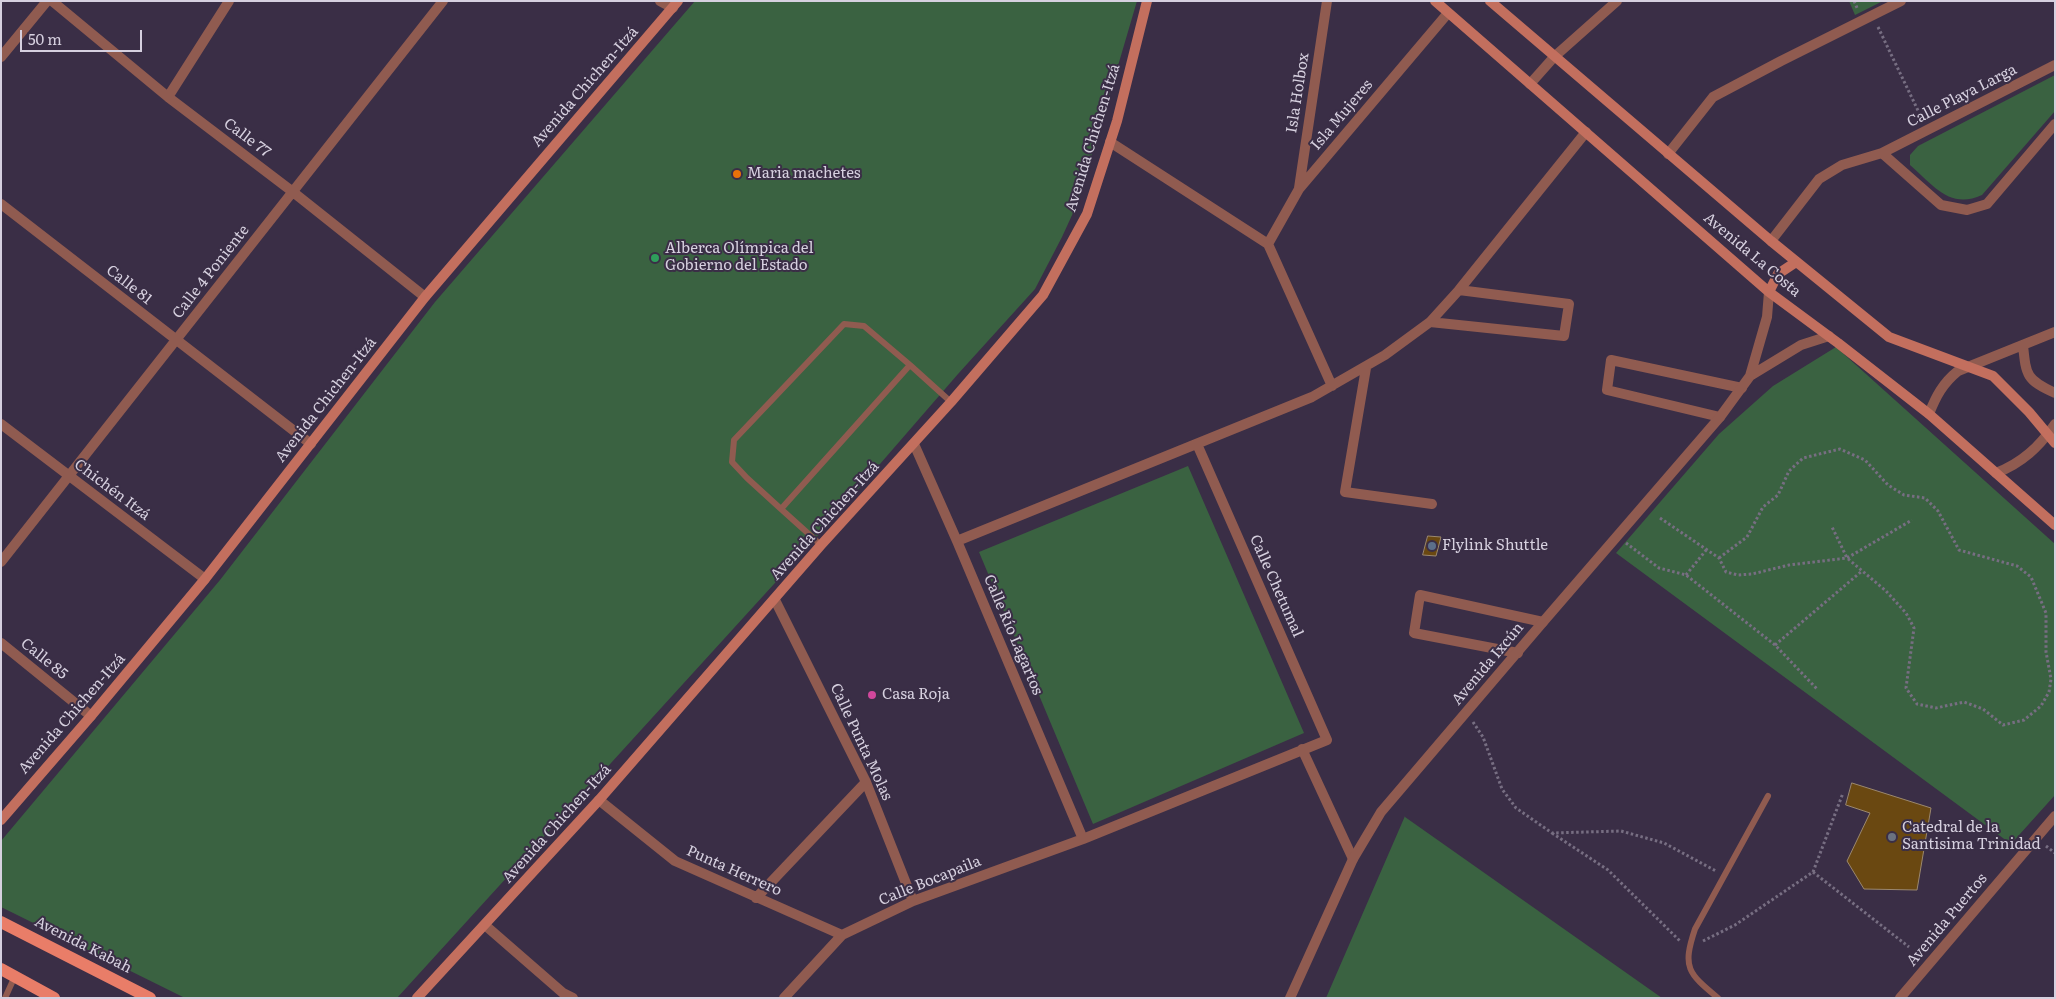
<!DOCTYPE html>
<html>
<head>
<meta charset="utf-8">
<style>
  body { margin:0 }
  #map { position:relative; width:2056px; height:999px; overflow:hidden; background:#3a2e46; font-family:Literata,serif }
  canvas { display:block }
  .frame { position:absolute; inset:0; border:2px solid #d6d0df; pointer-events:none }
  .scale { position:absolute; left:20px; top:30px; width:122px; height:22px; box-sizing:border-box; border:2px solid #d6d0df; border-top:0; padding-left:6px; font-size:15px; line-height:18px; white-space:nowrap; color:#d6d0df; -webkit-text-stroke:4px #3a2e46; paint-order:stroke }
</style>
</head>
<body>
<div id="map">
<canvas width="2056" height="999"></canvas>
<div class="frame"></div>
<div class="scale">50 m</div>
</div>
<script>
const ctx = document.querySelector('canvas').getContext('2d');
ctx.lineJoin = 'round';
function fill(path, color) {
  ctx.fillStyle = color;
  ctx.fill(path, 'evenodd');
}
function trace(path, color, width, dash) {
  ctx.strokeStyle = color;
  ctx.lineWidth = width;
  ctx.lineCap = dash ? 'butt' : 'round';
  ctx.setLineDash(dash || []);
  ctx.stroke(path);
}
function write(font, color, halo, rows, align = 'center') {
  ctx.font = font + ' Literata,serif';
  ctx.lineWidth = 4;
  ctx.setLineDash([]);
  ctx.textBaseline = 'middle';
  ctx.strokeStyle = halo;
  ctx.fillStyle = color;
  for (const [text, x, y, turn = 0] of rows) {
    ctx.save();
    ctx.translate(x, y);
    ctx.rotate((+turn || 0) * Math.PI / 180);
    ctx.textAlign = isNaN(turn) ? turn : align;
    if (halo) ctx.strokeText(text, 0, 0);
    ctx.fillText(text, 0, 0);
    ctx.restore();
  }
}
const green = new Path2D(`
  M695,1H1137L1078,202L1062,237L1035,289L958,374L815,539L397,998H185L1,907V841L220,580L435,302Z
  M1849,1H1883L1855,15Z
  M2055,75V111L1982,195C1950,210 1933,185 1910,165V155L1918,146Z
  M1836,347L2055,544V795L2011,844L1616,553L1719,434L1773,386Z
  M1188,466L1304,733L1093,824L979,552Z
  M1405,816V817L1662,998H1326Z`);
const building = new Path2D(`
  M1428,536L1441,537L1436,556L1423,555Z
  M1852,783L1931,808L1917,890L1864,889L1847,861L1870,813L1846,805Z`);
const path = new Path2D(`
  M1854,1L1858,10
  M1878,27L1923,121
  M1660,518L1719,558L1726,572L1738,575L1752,574L1789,565L1847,558L1912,520
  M1626,543L1659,568L1686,575L1775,645L1817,689
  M1719,558L1747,537L1763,507L1778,495L1789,471L1803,458L1840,449L1865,460L1888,485L1904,495L1925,498L1938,511L1959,550L2017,566L2031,577L2046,613V652L2051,679L2049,692L2041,706L2024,720L2003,725L1983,709L1964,702L1936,708L1917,704L1906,688L1914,628L1906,613L1886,591L1847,558L1832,527
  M1686,575L1707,549
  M1775,645L1862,571
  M1473,722L1483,737L1502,789L1516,808L1552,833L1621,831L1664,843L1716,871
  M1552,833L1608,870L1681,942
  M2046,846L2055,853
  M1813,872L1909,947
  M1703,941L1735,925L1813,872L1843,793`);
const service = new Path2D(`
  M781,509L747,478L732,462L734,440L844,324L864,326L910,365
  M821,545L781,509L910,365L951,402
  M5,998L15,976
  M1718,998C1688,973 1682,968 1695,929L1768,796`);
const minor = new Path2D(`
  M52,1L168,97L293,192L425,297
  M660,1L673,8
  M1,57L47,1
  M1530,84L1554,57L1617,1
  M168,97L229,1
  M1110,142L1268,244L1332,386
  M1882,153L1941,205L1967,210L1987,204L2055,124
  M1668,154L1713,97L1781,61L1901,1
  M1299,188L1327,1
  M1,204L311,444
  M1771,241L1819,179L1842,165L1882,153L2055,65
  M1268,244L1299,189L1448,13
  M1430,322L1564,336L1569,304L1459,290
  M1366,368L1345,492L1432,504
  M1720,417L1607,390L1611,360L1742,388
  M1,424L205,579
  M914,444L957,541L1083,839
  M957,541L1312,397L1385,355L1430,322L1459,290L1586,132
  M1,562L443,1
  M775,600L866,782L913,901
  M1,643L91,716
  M1518,653L1414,633L1420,595L1543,622
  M1302,749L1353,859
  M599,800L675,861L842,935
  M756,898L866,782
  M486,926L563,993L573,998
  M784,998L842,935L913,901L1083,839L1327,740L1197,444`);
const tertiary = new Path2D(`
  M2023,345C2026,375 2026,380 2055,393
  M1750,376L1801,345L1829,336
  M1929,414C1936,396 1943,383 1958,371L2055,332
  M1996,473C2022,463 2039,447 2055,424
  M1290,998L1353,859L1381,812L1543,622L1720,417L1750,376L1767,317L1769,292
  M1900,998L2055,816`);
const secondary = new Path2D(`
  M1435,1L1769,292L1838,343L1929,414L2055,525
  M1490,1L1771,241L1889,337L1993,376L2029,412L2055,443
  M1769,292L1778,274L1796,262
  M1,820L91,716L205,579L425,297L678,1
  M417,998L599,800L821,545L951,402L1043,295L1087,214L1117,121L1147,1`);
const primary = new Path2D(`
  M1,922L150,998
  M1,969L54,998`);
const markers = [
  [737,174,5,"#e8710a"],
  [655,258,5,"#2e9e5b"],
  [1432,546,5,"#5c6f8a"],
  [872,695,5,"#d1479c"],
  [1892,837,5,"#6b7280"]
];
const streetNames = [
  ["Avenida Chichen-Itzá",585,87,-49],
  ["Isla Holbox",1298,93,-81],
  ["Calle Playa Larga",1962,96,-27],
  ["Isla Mujeres",1342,115,-50],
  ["Calle 77",247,138,37],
  ["Avenida Chichen-Itzá",1093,138,-73],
  ["Avenida La Costa",1752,255,40],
  ["Calle 4 Poniente",211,272,-52],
  ["Calle 81",129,285,38],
  ["Avenida Chichen-Itzá",326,400,-52],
  ["Chichén Itzá",112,490,37],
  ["Avenida Chichen-Itzá",825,521,-48],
  ["Calle Chetumal",1276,586,66],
  ["Calle Río Lagartos",1013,635,67],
  ["Calle 85",44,659,39],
  ["Avenida Ixcún",1488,664,-50],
  ["Avenida Chichen-Itzá",72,714,-49],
  ["Calle Punta Molas",861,742,65],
  ["Avenida Chichen-Itzá",557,824,-48],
  ["Punta Herrero",734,871,24],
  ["Calle Bocapaila",930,881,-22],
  ["Avenida Puertos",1947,920,-50],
  ["Avenida Kabah",83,945,27]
];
const poiNames = [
  ["Maria machetes",747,174],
  ["Alberca Olímpica del",665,249],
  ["Gobierno del Estado",665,266],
  ["Flylink Shuttle",1442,546],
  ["Casa Roja",882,695],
  ["Catedral de la",1902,828],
  ["Santisima Trinidad",1902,845]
];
fill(green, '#3a6241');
fill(building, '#6a4811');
trace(building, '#9b886e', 1);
trace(path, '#776e82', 3, [2.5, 2.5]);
trace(service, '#905b50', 6);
trace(minor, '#905b50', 10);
trace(tertiary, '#905b50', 10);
trace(secondary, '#c36f5e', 10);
trace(primary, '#e97d68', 12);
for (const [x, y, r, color] of markers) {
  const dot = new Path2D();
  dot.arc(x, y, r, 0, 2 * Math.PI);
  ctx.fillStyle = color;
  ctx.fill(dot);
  trace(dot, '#3a2e46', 2);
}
write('15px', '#d6d0df', '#3a2e46', streetNames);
write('15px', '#d6d0df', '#3a2e46', poiNames, 'left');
</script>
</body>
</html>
